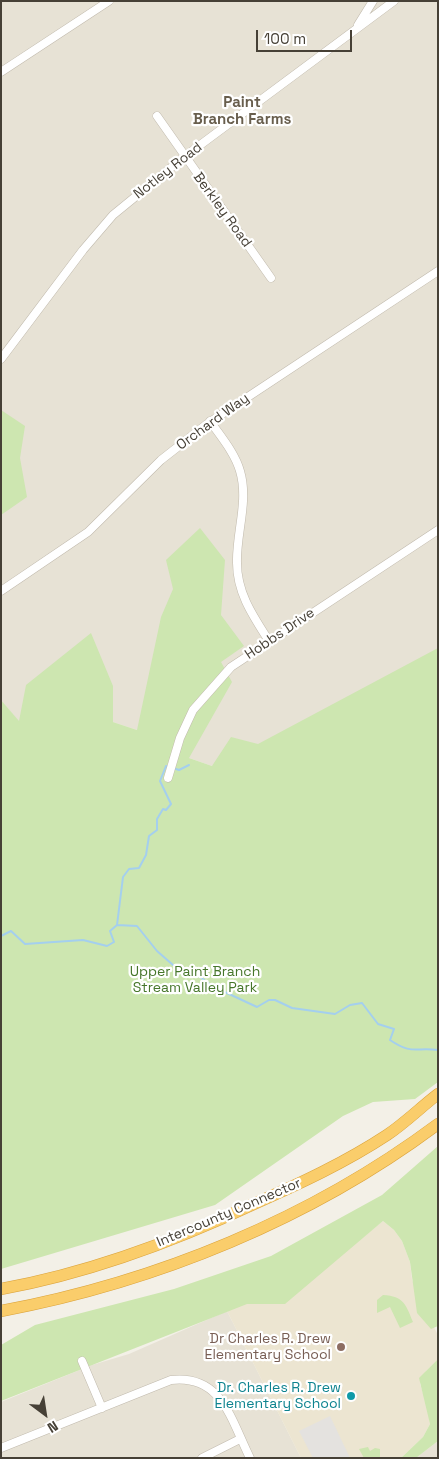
<!DOCTYPE html>
<html>
<head>
<meta charset="utf-8">
<style>
  body { margin:0 }
  #map { position:relative; width:439px; height:1459px; overflow:hidden; background:#f3f0e7; font-family:"Space Grotesk",sans-serif }
  canvas { display:block }
  .frame { position:absolute; inset:0; border:2px solid #464036; pointer-events:none }
  .north { position:absolute; left:20px; top:1389px; width:50px; height:50px; -webkit-text-stroke:4px #fff; paint-order:stroke; rotate:149deg; font-size:14px; font-weight:700; line-height:20px; text-align:center; color:#464036 }
  .north::after { content:''; display:block; margin:auto; width:18px; height:22px; background:#464036; clip-path:polygon(50% 0,100% 100%,50% 72%,0 100%) }
  .scale { position:absolute; left:256px; top:30px; width:96px; height:22px; box-sizing:border-box; border:2px solid #464036; border-top:0; padding-left:6px; font-size:15px; line-height:18px; white-space:nowrap; color:#464036; -webkit-text-stroke:4px #fff; paint-order:stroke }
</style>
</head>
<body>
<div id="map">
<canvas width="439" height="1459"></canvas>
<div class="frame"></div>
<div class="north">N</div>
<div class="scale">100 m</div>
</div>
<script>
const ctx = document.querySelector('canvas').getContext('2d');
ctx.lineJoin = 'round';
function fill(path, color) {
  ctx.fillStyle = color;
  ctx.fill(path, 'evenodd');
}
function trace(path, color, width, dash) {
  ctx.strokeStyle = color;
  ctx.lineWidth = width;
  ctx.lineCap = dash ? 'butt' : 'round';
  ctx.setLineDash(dash || []);
  ctx.stroke(path);
}
function write(font, color, halo, rows, align = 'center') {
  ctx.font = font + ' "Space Grotesk",sans-serif';
  ctx.lineWidth = 4.5;
  ctx.setLineDash([]);
  ctx.textBaseline = 'middle';
  ctx.strokeStyle = halo;
  ctx.fillStyle = color;
  for (const [text, x, y, turn = 0] of rows) {
    ctx.save();
    ctx.translate(x, y);
    ctx.rotate((+turn || 0) * Math.PI / 180);
    ctx.textAlign = isNaN(turn) ? turn : align;
    if (halo) ctx.strokeText(text, 0, 0);
    ctx.fillText(text, 0, 0);
    ctx.restore();
  }
}
const residential = new Path2D(`
  M1,1H438V656L265,745L212,766L189,758L137,730L113,722H19L1,700Z
  M227,1311L301,1458H1V1402L92,1365L129,1354Z
  M438,1441V1458H416Z`);
const education = new Path2D(`
  M383,1221L394,1230L402,1241L410,1262L412,1279L418,1297L438,1335V1359L426,1371L420,1384L428,1407L430,1424L423,1437L401,1458H301L227,1311L321,1271Z`);
const green = new Path2D(`
  M1,410L25,426L20,458L27,497L1,515Z
  M200,528L225,560L221,615L244,646L221,662L232,682L189,758L212,766L231,737L258,744L438,648V1082L415,1099L373,1102L343,1116L215,1205L1,1269V700L19,721L26,685L91,633L113,686V722L137,730L161,617L173,589L166,560Z
  M438,1146V1326L431,1329L417,1313L410,1262L402,1241L394,1230L383,1221L285,1304H247L1,1401V1345L35,1325L174,1289L271,1256L382,1195Z
  M383,1295C404,1296 406,1305 413,1322L400,1328L390,1307L377,1313V1300Z
  M438,1359V1441L416,1458H401L423,1437L430,1424L419,1378Z
  M368,1447L370,1451L375,1448L380,1449V1458H364L359,1449Z`);
const parking = new Path2D(`
  M330,1416L350,1458H313L299,1431Z`);
const stream = new Path2D(`
  M173,768L179,770L189,765
  M117,925L123,877L129,869L139,868L146,855L149,836L157,830V819L163,809L166,810L171,804L160,781L166,766L168,767
  M1,936L11,931L25,944L83,940L107,946L114,942L110,931L117,925L137,926L157,951L173,965L190,970L214,987L257,1007L269,1000H275L292,1008L335,1014L350,1005L362,1003L378,1024L394,1029L390,1040C412,1055 415,1047 438,1050`);
const minor = new Path2D(`
  M358,25L373,1
  M1,72L109,1
  M157,116L271,278
  M1,359L83,250L113,215L184,157L394,1
  M210,421C221,437 235,453 240,471C249,501 236,533 237,563C237,593 253,616 269,641
  M1,591L88,532L161,460L207,424L438,271
  M168,778L180,738L193,710L231,667L438,530
  M82,1361L102,1408
  M1,1448L171,1380C222,1374 231,1420 250,1458
  M202,1458L240,1439`);
const highway = new Path2D(`
  M1,1289C90,1273 175,1241 256,1203C301,1183 346,1162 387,1135C405,1123 421,1107 438,1094
  M1,1311C156,1282 311,1219 438,1124`);
const markers = [
  [341,1347,5,"#8d6e63"],
  [351,1396,5,"#0f9aa8"]
];
const streetNames = [
  ["Notley Road",168,171,-38],
  ["Berkley Road",222,210,54],
  ["Orchard Way",213,422,-36],
  ["Hobbs Drive",280,634,-34],
  ["Intercounty Connector",229,1213,-23]
];
const parkNames = [
  ["Upper Paint Branch",195,972],
  ["Stream Valley Park",195,988]
];
const educationNames = [
  ["Dr Charles R. Drew",331,1339],
  ["Elementary School",331,1355]
];
const cultureNames = [
  ["Dr. Charles R. Drew",341,1388],
  ["Elementary School",341,1404]
];
const neighbourhoodNames = [
  ["Paint",242,103],
  ["Branch Farms",242,120]
];
fill(residential, '#e7e2d5');
fill(education, '#ece5d1');
fill(green, '#cde6b0');
fill(parking, '#e4e2df');
trace(stream, '#a4cfee', 2);
trace(minor, '#c1baad', 9);
trace(highway, '#daa23a', 12);
trace(minor, '#fff', 8);
trace(highway, '#facd6b', 11);
for (const [x, y, r, color] of markers) {
  const dot = new Path2D();
  dot.arc(x, y, r, 0, 2 * Math.PI);
  ctx.fillStyle = color;
  ctx.fill(dot);
  trace(dot, '#fff', 2);
}
write('14px', '#464036', '#fff', streetNames);
write('14px', '#46762a', '#fff', parkNames);
write('14px', '#785e54', '#fff', educationNames, 'right');
write('14px', '#0d838f', '#fff', cultureNames, 'right');
write('bold 15px', '#685e4d', '#fff', neighbourhoodNames);
</script>
</body>
</html>
